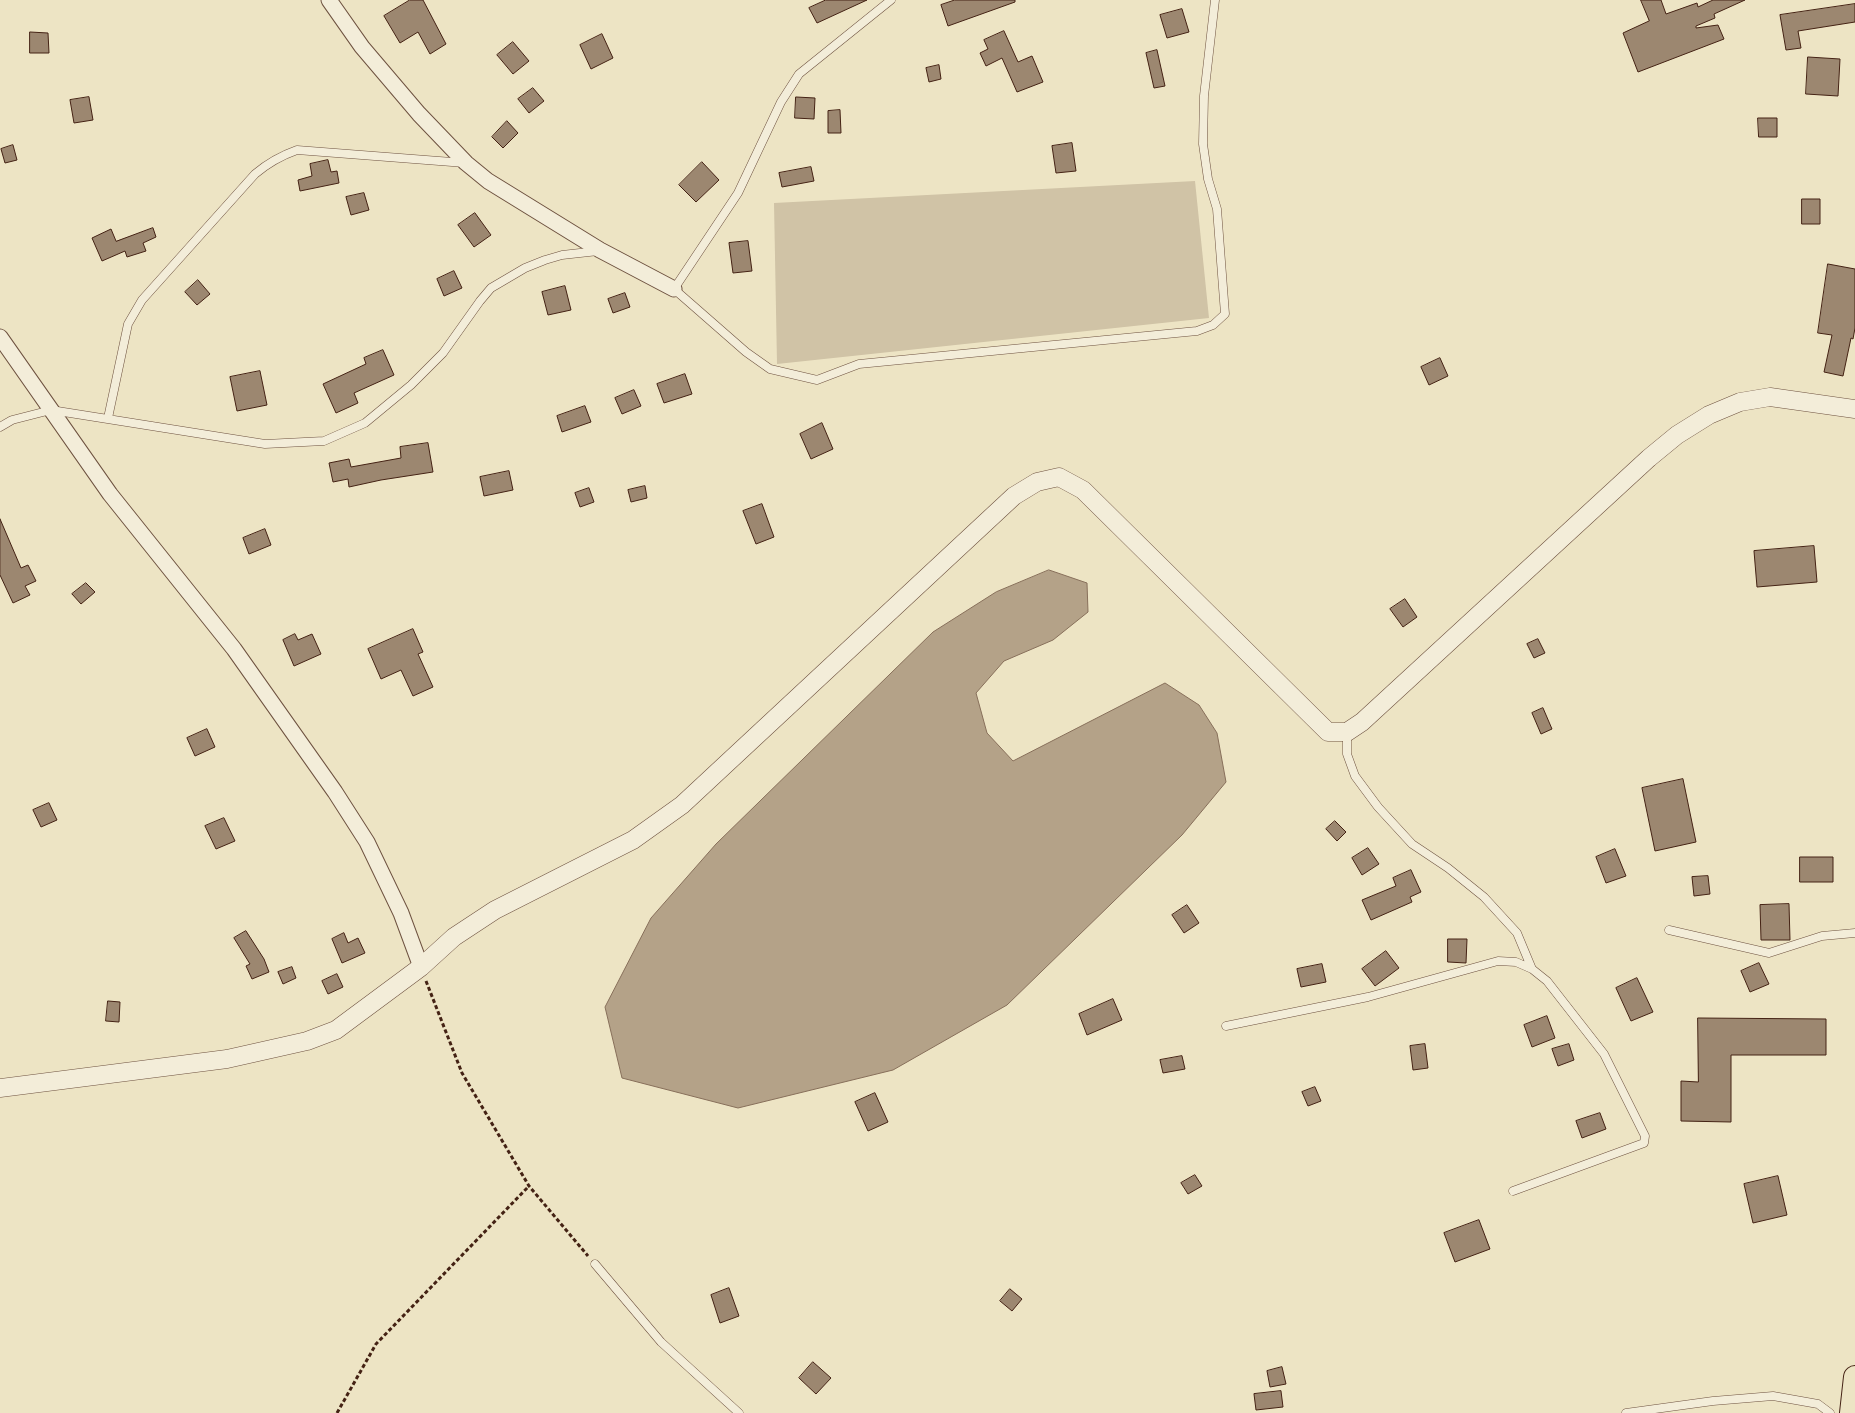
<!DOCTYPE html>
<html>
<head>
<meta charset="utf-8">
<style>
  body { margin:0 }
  canvas { display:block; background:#ede4c4 }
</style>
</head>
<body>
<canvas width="1855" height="1413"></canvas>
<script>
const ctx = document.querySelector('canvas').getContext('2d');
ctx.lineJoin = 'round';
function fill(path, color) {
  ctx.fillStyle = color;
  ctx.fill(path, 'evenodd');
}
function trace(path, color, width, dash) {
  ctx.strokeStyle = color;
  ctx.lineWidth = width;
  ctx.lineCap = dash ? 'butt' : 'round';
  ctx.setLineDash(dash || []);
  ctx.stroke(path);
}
const green = new Path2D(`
  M1195,181L1209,318L777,364L774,203Z`);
const water = new Path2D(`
  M1049,570L1087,583L1088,612L1053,640L1004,661L976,693L987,733L1013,761L1165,683L1199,705L1217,733L1226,782L1182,835L1007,1005L893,1070L738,1108L622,1078L605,1007L651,918L716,844L933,632L996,592Z`);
const building = new Path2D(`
  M410,0H423L446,44L430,54L418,32L400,43L384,16Z
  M826,0H867L817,23L809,8Z
  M955,0H1015V2L948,26L941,5Z
  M1641,0H1661L1666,14L1697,3L1698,7L1713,0H1745L1714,14L1715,18L1696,26V28L1718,25L1724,39L1638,72L1623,33L1649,21Z
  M1855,4V22L1798,31L1801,48L1786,50L1780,15Z
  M1182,9L1189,32L1167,38L1160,15Z
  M1004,31L1018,62L1032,56L1043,82L1017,92L1002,58L986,66L980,53L988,49L984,40Z
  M30,32L48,33L49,53H30Z
  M602,34L613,58L591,69L580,45Z
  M513,42L529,61L513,74L497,55Z
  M1157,50L1165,86L1154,88L1146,53Z
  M1808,57L1840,59L1838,96L1806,94Z
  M939,65L941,79L929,82L926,68Z
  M533,88L544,101L529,113L518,99Z
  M89,97L93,120L74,123L70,100Z
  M796,97L815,98L814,119L795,118Z
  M840,110L841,133H828V111Z
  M1758,118H1777V137H1759Z
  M507,121L518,133L503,148L492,137Z
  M1072,143L1076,171L1056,173L1052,146Z
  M13,145L17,160L5,163L1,149Z
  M328,160L331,172L337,171L339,183L300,191L298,180L312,176L310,164Z
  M702,162L719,180L696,202L679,185Z
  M811,167L814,181L782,187L779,173Z
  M364,193L369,210L351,215L346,197Z
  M1802,199H1820V224H1802Z
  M475,213L491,235L474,247L458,225Z
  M153,228L156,237L143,243L146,251L127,257L125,251L102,261L92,238L111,229L116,241Z
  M748,241L752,271L733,273L729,243Z
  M1828,264L1855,269V328L1853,339L1851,338L1843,376L1824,372L1832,335L1818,333Z
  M454,271L462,288L444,296L437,279Z
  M198,280L210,294L197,305L185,292Z
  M565,286L571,310L548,315L542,292Z
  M625,293L630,307L613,313L608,299Z
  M383,350L394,375L354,393L358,403L336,413L323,384L366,364L364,358Z
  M1440,358L1448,376L1429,385L1421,367Z
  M260,371L267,405L237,411L230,377Z
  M685,374L692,394L664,403L657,384Z
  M634,390L641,406L622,414L615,398Z
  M585,406L591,422L562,432L557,416Z
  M822,423L833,449L811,459L800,434Z
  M428,443L433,472L381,480L349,487L348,479L333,482L329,463L349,459L351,467L401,458L400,447Z
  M509,471L513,490L484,496L480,477Z
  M645,486L647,498L631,502L628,490Z
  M589,488L594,502L580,507L575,493Z
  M762,504L774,537L756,544L743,511Z
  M0,519L21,568L28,565L36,581L25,586L30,595L13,603L0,575Z
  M265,529L271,545L249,554L243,538Z
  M1814,546L1817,582L1757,587L1754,551Z
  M86,583L95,592L81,604L72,594Z
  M1405,599L1417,617L1403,627L1390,609Z
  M413,629L423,652L418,654L433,687L413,696L401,670L381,679L368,649Z
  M295,634L298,640L312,634L321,654L294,666L283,640Z
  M1538,639L1545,653L1534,658L1527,644Z
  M1543,708L1552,729L1541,734L1532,713Z
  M207,729L215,747L195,756L187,738Z
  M1683,779L1696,842L1655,851L1642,788Z
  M49,803L57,820L41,827L33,810Z
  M224,818L235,841L216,849L205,826Z
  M1335,821L1346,832L1337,841L1326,829Z
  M1368,848L1379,864L1362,875L1352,858Z
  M1615,849L1626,876L1606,883L1596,857Z
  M1800,857H1833V882H1800Z
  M1411,870L1421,892L1410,897L1412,902L1371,920L1362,900L1396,886L1393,878Z
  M1708,876L1710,894L1694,896L1692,877Z
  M1789,904L1790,940H1761L1760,905Z
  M1187,905L1199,923L1184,933L1172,915Z
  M246,931L264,959L269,972L252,979L246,966L250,964L234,938Z
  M344,933L348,943L358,938L365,953L342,963L332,939Z
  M1448,939H1467L1466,963L1448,962Z
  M1386,951L1399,968L1375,986L1362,969Z
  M1759,963L1769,984L1750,992L1741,971Z
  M1322,964L1326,982L1301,987L1297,969Z
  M292,967L296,978L283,984L278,972Z
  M337,974L343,987L328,994L322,981Z
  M1637,978L1653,1012L1631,1021L1616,988Z
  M1113,999L1122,1020L1087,1035L1079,1014Z
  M108,1001L120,1002L119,1022L106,1021Z
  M1547,1016L1555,1038L1532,1047L1524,1025Z
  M1698,1018L1826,1019V1055H1731V1122L1681,1121V1081L1698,1082Z
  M1425,1044L1428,1068L1413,1070L1410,1046Z
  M1569,1044L1574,1060L1558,1066L1552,1049Z
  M1182,1056L1185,1069L1163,1073L1160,1060Z
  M1315,1087L1321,1101L1308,1106L1302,1092Z
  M875,1093L888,1122L868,1131L855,1102Z
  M1600,1113L1606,1129L1582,1138L1576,1121Z
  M1195,1175L1202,1186L1188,1194L1181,1183Z
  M1778,1176L1787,1215L1753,1223L1744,1184Z
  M1479,1220L1490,1249L1455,1262L1444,1233Z
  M729,1288L739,1316L720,1323L711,1295Z
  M1010,1289L1022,1299L1012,1311L1000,1301Z
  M813,1362L831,1378L816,1394L799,1378Z
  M1282,1367L1286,1384L1270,1387L1267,1371Z
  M1281,1391L1283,1407L1256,1410L1254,1394Z`);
const path = new Path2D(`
  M426,981L462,1073L529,1186L588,1256
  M337,1413L376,1344L529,1186`);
const service = new Path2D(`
  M891,0L799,74L781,102L738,193L674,289L746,352L770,369L817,380L859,364L1197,331L1213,325L1225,314L1217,209L1208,179L1203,144L1204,96L1215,0
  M108,418L128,324L142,300L255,174C268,163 280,156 297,150L465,163
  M0,427L12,420L51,410L265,444L324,441L365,423L411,385L443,353L480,301L491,288L525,268L545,260L562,255L598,251
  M1347,732V754L1355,776L1378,807L1412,844L1448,868L1484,897L1517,933L1532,969
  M1669,930L1769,953L1822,936L1855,933
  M1226,1026L1368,997L1498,961L1516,962L1532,969L1547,981L1604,1054L1645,1136L1644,1143L1513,1191
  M595,1264L661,1342L739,1413
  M1626,1413L1713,1401L1773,1396L1818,1404L1830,1413`);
const minor = new Path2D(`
  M329,0L362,47L419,114L466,163L488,181L600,250L674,289
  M0,337L110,494L234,649L335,792L367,842L401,913L421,967`);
const tertiary = new Path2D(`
  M0,1088L227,1059L307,1041L336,1030L421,967L454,937L495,910L633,840L682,805L1014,496L1037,482L1059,477L1083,490L1328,732H1347L1362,722L1649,458L1677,435L1709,415L1740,402L1770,397L1855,409`);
const primary = new Path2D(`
  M1851,1413L1855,1377`);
fill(green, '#d0c3a6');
fill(water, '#b4a288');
trace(water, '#876f5a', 1);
fill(building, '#9c8770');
trace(building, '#442214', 1);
trace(service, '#6e5240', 9);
trace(minor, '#6e5240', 17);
trace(tertiary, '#6e5240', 19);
trace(primary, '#442214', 24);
trace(path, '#442214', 3, [4, 2.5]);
trace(service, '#f3edd9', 8);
trace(minor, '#f3edd9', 15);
trace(tertiary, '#f3edd9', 18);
trace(primary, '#ede4c4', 22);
</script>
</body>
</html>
